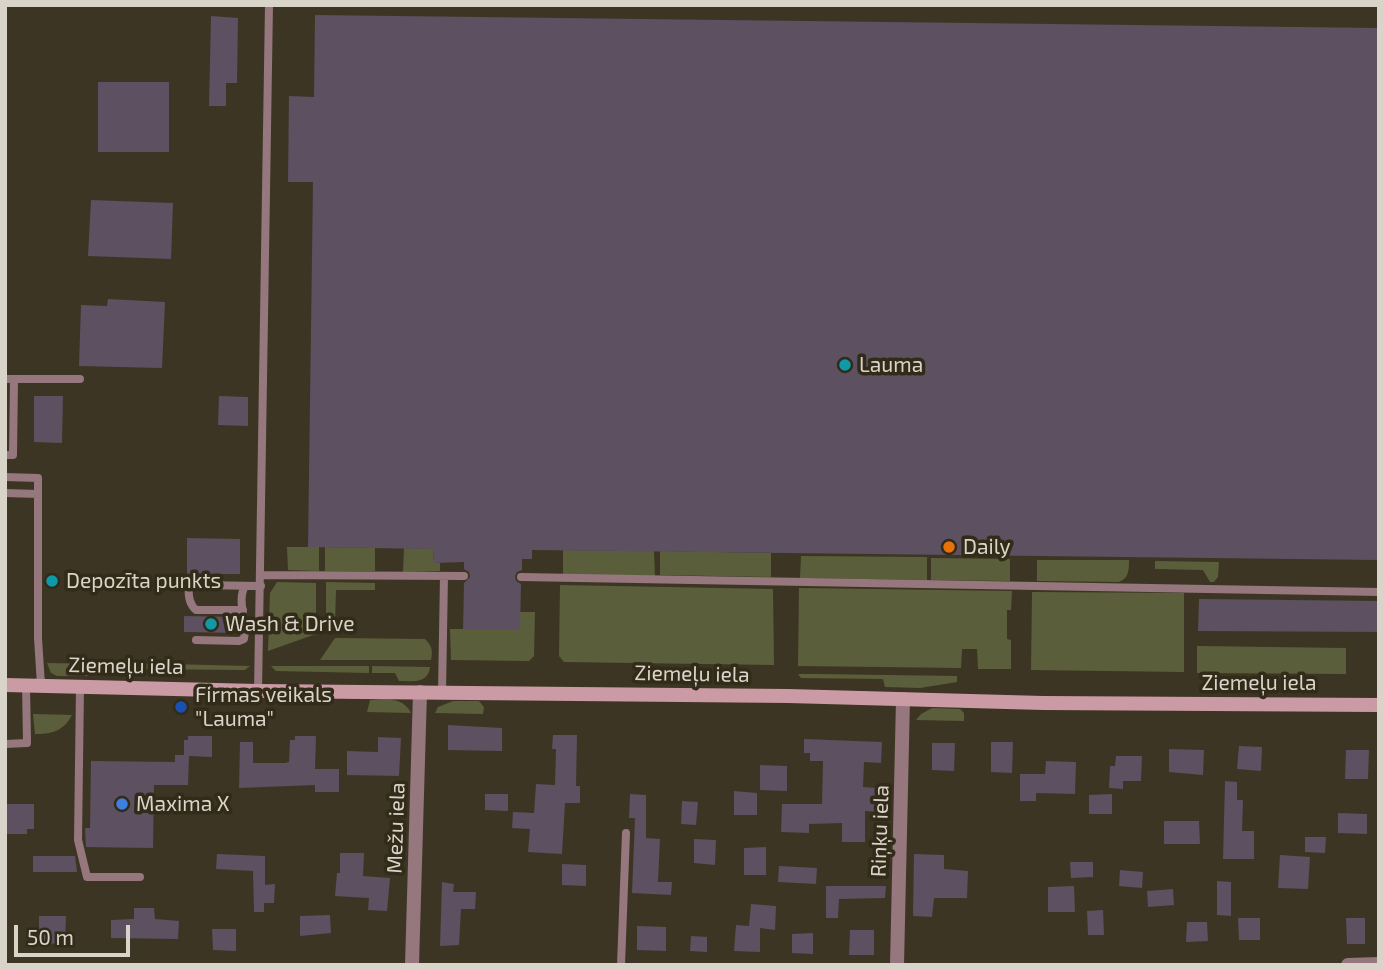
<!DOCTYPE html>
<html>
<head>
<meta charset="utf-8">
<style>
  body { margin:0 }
  #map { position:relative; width:1384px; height:970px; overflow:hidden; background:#3d3523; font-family:"Exo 2",sans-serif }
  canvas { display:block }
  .frame { position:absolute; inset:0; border:7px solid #d9d4c9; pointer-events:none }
  .scale { position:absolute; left:14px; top:925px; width:116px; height:32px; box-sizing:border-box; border:4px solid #d9d4c9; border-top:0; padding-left:9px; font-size:21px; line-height:24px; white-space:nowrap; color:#d9d4c9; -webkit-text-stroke:5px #332b19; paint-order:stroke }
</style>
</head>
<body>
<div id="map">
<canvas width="1384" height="970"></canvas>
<div class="frame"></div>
<div class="scale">50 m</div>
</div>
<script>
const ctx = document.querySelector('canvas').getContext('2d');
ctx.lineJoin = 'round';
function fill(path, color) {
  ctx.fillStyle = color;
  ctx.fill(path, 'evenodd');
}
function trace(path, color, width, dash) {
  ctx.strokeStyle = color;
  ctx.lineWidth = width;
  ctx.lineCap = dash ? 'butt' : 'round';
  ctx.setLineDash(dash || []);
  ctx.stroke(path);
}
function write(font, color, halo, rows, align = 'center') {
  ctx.font = font + ' "Exo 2",sans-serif';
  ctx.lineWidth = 7;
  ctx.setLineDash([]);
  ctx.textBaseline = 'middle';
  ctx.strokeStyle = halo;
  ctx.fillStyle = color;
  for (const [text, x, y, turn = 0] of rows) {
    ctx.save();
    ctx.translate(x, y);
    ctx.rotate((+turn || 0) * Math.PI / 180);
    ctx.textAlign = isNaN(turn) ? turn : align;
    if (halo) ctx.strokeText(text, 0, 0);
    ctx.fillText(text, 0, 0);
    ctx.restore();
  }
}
const green = new Path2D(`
  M287,547H319V571L288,570Z
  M325,547L375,548V571H325Z
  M404,548L433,549L434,562L440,563V571L403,572Z
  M563,550L654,551L655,576L563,575Z
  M660,551L771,553V577L660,575Z
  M801,556L927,557V580L800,578Z
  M931,558L1010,559V581L931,580Z
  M1037,560H1129C1129,570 1129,578 1119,582L1037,581Z
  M1155,561L1219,562L1218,577L1214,582H1210L1203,570L1155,569Z
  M277,582L316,583V634L268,651L270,593Z
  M326,582L375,583V590H336L335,623L333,626L326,628Z
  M560,585L773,589L774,665L564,662L559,656Z
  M799,588L1012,591L1011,610H1007V639L1011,640V669H978L977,649H962L961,668L798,666Z
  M1032,592L1184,593V672L1031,670Z
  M520,612H535L534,656L529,661L451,660L450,629H519Z
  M335,638L425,639C432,646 433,651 431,660H320Z
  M1197,646L1346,648V674L1197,673Z
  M47,663L99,664V676H57L51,673Z
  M124,663L250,666L245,670L129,669Z
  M271,666H369V673L276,671Z
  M372,666L430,667C428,684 413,681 399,681L395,673H372Z
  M798,674H816L957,676V682L920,688L885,687L883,679L801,678Z
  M370,700C386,699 403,697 411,713L367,712Z
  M453,701H479L484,707L483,714L435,713L438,707Z
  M932,708L960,709L964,713V721L916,720L921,714Z
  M33,714L72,715C65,730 51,735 35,734Z`);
const building = new Path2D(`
  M315,15L1379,28V560L532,550V559H522V570L517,572L515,576L516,581L521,584L520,629H463L464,583L470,577L469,572L464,569V562L434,563L433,549L308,547L313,182H288L289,96L314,97Z
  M211,16L238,18L237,83H226V106H209Z
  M98,82H169V152H98Z
  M91,200L173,203L171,259L88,256Z
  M108,299L165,302L162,368L79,366L81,305L107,306Z
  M34,396H63L62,443L34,442Z
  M219,396L248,397V426L218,425Z
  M187,538L240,539V574H187Z
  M1199,599L1379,601V632L1198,631Z
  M184,616L237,617L238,633L184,632Z
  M448,725L502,728V751L448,750Z
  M553,735H577L576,786H580V803H565L562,854L528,852L530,829L512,828L513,812L534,813L536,784L555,785L556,749H552Z
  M188,736H212V757L189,756L188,785H154L153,848L86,847L85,828H90L91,761L175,762V755H184V740H188Z
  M295,736H316L315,769H339V792H315V785L239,788L240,742H253V763H285L289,762L290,740H295Z
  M378,737L401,738L399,776L347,775V751L378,752Z
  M804,739L882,742L881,763L864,762L863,787L890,789L888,812L865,811V842H842V823L809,824V833L781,832L782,804H822L823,761H810V753H804Z
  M991,742H1013L1012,773L991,772Z
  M932,743H955L954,771L932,770Z
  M1239,746L1262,747L1261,771L1237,769Z
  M1169,749L1204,750L1203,775L1169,772Z
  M1346,750H1369L1368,779H1345Z
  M1116,756H1142L1141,781H1123V789L1109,788L1110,766H1115Z
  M1046,761L1076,762L1075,794L1036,793V801H1020V774H1045Z
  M760,765L787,766V791L760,790Z
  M1225,781L1237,782V800H1243L1242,831H1254V859H1223Z
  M734,791L757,793V815H734Z
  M485,794H508V811L485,810Z
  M630,794L646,795V838L660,839L658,882H672L671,895L632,893L635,818H629Z
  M1112,794V814H1089V795Z
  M682,801L698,802L696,825L681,824Z
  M5,804H34V829H27V834H5Z
  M1338,813L1367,814V834L1338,833Z
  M1164,821H1199L1200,844H1164Z
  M1305,837H1326L1325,853L1305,852Z
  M694,839L716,840L715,865L694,863Z
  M766,847V875H744V848Z
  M340,853H364L363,876L390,878L387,911L368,910L369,898L335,896L337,873H340Z
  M217,854L265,856V885L275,884L274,903H264V912H254L253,871L216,869Z
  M914,854L944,855V869L968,871L967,898H934L932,917L913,916Z
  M1280,855L1310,857L1308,889L1278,888Z
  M33,856H75L77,872H33Z
  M1070,862H1093V877L1071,878Z
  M562,864L586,865V886L562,885Z
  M779,866L817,868L816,884L778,882Z
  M1120,870L1143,872L1142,888L1119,886Z
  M1217,881L1231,882V916L1217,915Z
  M442,882L454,884L453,892H476L475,909H461L459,945L440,946Z
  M826,886H886L885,898L839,899L838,918H826Z
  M1074,886L1075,912H1048V887Z
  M1173,889L1174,905L1148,907L1147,891Z
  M751,904L776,906L775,930L760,928V952L734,951L736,925L749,926Z
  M134,908H154L155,919L179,921L178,939L111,938V920L134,919Z
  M1103,910L1104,935H1088L1087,911Z
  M330,915L331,933L300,936V916Z
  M39,916H66L65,944L39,943Z
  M1238,918H1260V940H1239Z
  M1346,918H1365V944H1347Z
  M1187,922H1207L1208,941L1186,942Z
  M637,926L666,927V951L637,950Z
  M212,929H236V951L213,950Z
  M850,930H874V955H849Z
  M813,933V954L792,953V934Z
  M691,936L707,937V952L690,951Z`);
const lane = new Path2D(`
  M5,379H80
  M5,455H13L14,379
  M5,477L38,478V638L41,685
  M5,493L38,494
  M261,575L464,576
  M521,577L1379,592
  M243,610H196C189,604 188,596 189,587L196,585L261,586
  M196,640L239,641L244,639C248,621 236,601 245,586
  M80,687L78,840L87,877H140
  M258,691L269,5
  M442,692L444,576
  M5,744L27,743L26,685
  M621,965L626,833`);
const street = new Path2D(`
  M412,965L420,692
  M897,965L903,699
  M1348,965L1379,964`);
const secondary = new Path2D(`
  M5,685L258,691L788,696L1043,703L1379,705`);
const markers = [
  [845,365,7,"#0f9aa8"],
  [949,547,7,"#e8710a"],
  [52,581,7,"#0f9aa8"],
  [211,624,7,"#0f9aa8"],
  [181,707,7,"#1a4fb4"],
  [122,804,7,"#3f7fe0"]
];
const poiNames = [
  ["Lauma",859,365],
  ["Daily",963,547],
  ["Depozīta punkts",66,581],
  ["Wash & Drive",225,624],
  ["Firmas veikals",195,695],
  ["\"Lauma\"",195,719],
  ["Maxima X",136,804]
];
const streetNames = [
  ["Ziemeļu iela",126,666,1],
  ["Ziemeļu iela",692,674,1],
  ["Ziemeļu iela",1259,683],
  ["Mežu iela",396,828,-88],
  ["Riņķu iela",880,831,-88]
];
fill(green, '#5b5e3b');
fill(building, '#5c5061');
trace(lane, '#95777d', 8);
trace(street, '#95777d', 14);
trace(secondary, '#ca9ba4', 14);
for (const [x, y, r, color] of markers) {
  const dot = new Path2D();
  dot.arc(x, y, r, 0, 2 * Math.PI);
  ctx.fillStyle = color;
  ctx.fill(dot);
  trace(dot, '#332b19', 2.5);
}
write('21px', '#d9d4c9', '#332b19', poiNames, 'left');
write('21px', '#d9d4c9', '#332b19', streetNames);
</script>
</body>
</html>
